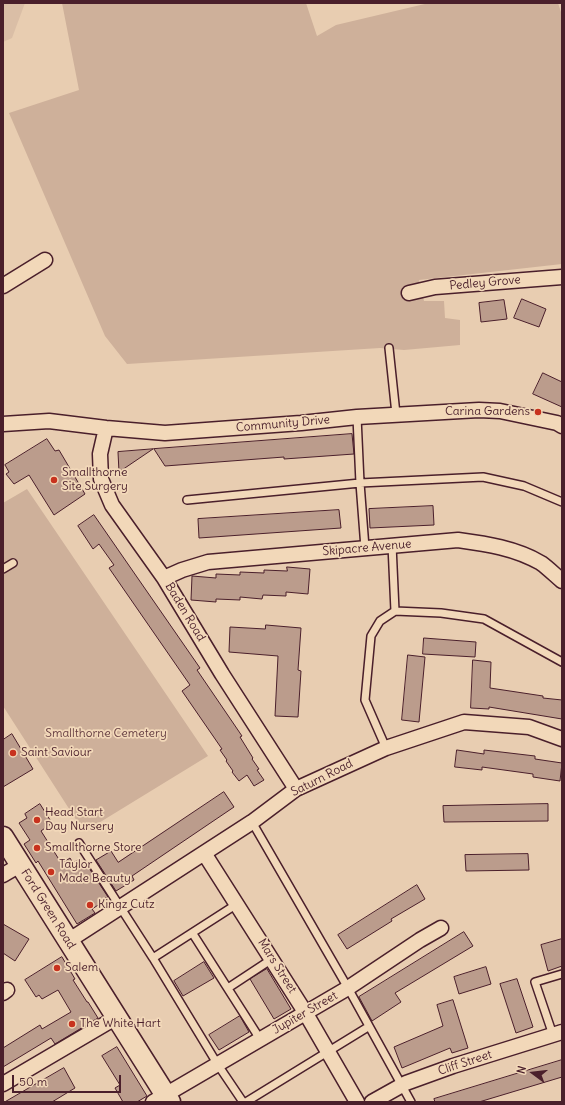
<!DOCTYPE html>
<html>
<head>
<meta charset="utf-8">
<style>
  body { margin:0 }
  #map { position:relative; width:565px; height:1105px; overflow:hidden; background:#e8cdb1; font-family:Delius,sans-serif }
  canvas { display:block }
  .frame { position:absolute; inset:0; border:4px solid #4a1f2b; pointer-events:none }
  .north { position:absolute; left:513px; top:1053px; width:40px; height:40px; -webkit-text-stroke:3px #f2d8b9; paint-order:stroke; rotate:285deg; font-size:11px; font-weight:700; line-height:16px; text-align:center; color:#4a1f2b }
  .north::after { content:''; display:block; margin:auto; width:14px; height:18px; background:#4a1f2b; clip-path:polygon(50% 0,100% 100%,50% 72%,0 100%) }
  .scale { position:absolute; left:12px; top:1075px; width:109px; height:18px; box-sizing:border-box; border:2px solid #4a1f2b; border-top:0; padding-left:5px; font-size:12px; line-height:14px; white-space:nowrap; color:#4a1f2b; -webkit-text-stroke:3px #f2d8b9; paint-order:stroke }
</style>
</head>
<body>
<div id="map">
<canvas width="565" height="1105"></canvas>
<div class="frame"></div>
<div class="north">N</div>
<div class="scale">50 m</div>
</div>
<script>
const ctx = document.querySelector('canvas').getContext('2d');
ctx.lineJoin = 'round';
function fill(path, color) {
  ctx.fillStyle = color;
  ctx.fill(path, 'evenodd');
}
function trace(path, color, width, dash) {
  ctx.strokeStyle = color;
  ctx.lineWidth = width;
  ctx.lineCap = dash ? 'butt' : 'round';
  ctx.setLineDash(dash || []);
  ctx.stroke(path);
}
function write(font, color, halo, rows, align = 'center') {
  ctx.font = font + ' Delius,sans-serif';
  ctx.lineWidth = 3.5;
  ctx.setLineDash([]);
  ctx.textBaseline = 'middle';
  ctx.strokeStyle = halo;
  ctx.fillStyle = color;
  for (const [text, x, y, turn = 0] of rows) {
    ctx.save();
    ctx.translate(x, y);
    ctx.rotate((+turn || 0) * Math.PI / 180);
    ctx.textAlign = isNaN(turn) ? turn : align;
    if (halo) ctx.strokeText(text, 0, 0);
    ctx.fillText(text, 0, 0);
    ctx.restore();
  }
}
const built = new Path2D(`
  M3,3H25L12,38L3,42Z`);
const green = new Path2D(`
  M62,3H306L317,36L336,25L429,3H558L562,15V264L419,280L424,301H444L445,318L460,320V345L404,350L380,348L127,364L105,336L9,113L79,90Z
  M27,489L208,756L84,832L3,706V503Z`);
const building = new Path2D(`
  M522,299L546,309L539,327L514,318Z
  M504,300L507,319L481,322L479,303Z
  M543,373L562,382V407L533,394Z
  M352,434L354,454L284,459V457L165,466L154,449Z
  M47,439L55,451L59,450L85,494L54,515L29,475L14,484L6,474L9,472L5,465Z
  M153,449L119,472L118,452Z
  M433,506L434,525L370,528L369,509Z
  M339,510L341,528L199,538L198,519Z
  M94,515L200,668L197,670L242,736L240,737L253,758L252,759L259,769L257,770L264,780L254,786L247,775L239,781L232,772L233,771L226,761L227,760L220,750L222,749L182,691L190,685L109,568L114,565L99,544L93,549L78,526Z
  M287,567L310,569L308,594L286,592V596L263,595L262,599L240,597V600L216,599V602L191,600L192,576L216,578V574L240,575V572L264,573V570L287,571Z
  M266,625L301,628L298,670L301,671L298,717L275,716L278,656L229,652L230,627L265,629Z
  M424,638L476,642L475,657L423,654Z
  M408,655L425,657L419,722L402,720Z
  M473,660L491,662L490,688L543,696V698L562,700V719L489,707V709L471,708Z
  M12,734L33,769L3,787V740Z
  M457,750L484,754V750L535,756V759L562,763L560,781L533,777V774L482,767V770L455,767Z
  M224,792L234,807L132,876L134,880L116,891L96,860L111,851L118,862Z
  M40,804L52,823L41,831L60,861L62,860L64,862L70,858L73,863L79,859L84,867L87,865L108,897L105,898L106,900L92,909L95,913L77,924L38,861L36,863L24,844L30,840L19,823L27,818L25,814Z
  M548,804V821L444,822L443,806Z
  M528,854L529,870L466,871L465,855Z
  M417,885L425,899L391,919L392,921L347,949L338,935Z
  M3,924L29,939L15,961L3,953Z
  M464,932L473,946L395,993L401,1002L372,1021L359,997Z
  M562,939V966L548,971L541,945Z
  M62,957L75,979L73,980L87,1002H88L98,1018L55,1044L51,1038L3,1067V1048L40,1025L42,1029L71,1012L58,990L42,999L39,995L36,997L25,980Z
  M204,962L214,978L183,996L174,981Z
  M486,967L491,984L459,994L454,977Z
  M267,969L291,1009L274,1019L250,979Z
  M517,979L533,1027L516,1033L500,984Z
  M453,1000L468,1048L452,1053L450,1048L402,1068L394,1047L443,1026L437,1005Z
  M240,1016L249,1032L219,1050L209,1035Z
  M117,1047L147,1096L137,1102H123L115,1088L120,1085L102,1056Z
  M562,1060V1077L479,1102H435L434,1099Z
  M64,1068L75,1088L52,1102H5Z`);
const service = new Path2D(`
  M389,348L396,414
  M357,417L360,483L365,548
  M187,500L360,483L483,477L524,486L562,502
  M392,545L395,611
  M3,569L13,563
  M386,748L365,700L371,636L380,621L395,611L441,613L484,619L562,662
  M252,822L348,988L411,1102
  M79,843L153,958L218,1065L243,1102
  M193,934L260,1039
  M153,958L237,904
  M228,988L272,959
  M553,1035L535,982L562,974
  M246,1102L368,1027`);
const minor = new Path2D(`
  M3,286L45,260
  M409,293L435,287L562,277
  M3,424L49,421L106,428L165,433L301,423L357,417L479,410L500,411L557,423L562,426
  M106,428L100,454L101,479L112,505L164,578L222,674L296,789
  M164,578L182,570L208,562L458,540C487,544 515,548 541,563C548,568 555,575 562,581
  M204,853L305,1012L357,1102
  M3,875L20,865
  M68,941L252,822L296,789L386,748L464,722L529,727L562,739
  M3,993L7,990
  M3,1084L117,1017
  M153,1102L348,988L420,940L441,928
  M372,1102L406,1083L453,1066L562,1032`);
const secondary = new Path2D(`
  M3,837L170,1102`);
const markers = [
  [538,412,4,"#c8321e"],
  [54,480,4,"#c8321e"],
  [13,753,4,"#c8321e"],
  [37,820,4,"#c8321e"],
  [37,848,4,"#c8321e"],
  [51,872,4,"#c8321e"],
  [90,905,4,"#c8321e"],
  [57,968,4,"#c8321e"],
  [72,1024,4,"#c8321e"]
];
const streetNames = [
  ["Pedley Grove",485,283,-5],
  ["Community Drive",283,424,-5],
  ["Skipacre Avenue",367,548,-5],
  ["Baden Road",185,612,59],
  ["Saturn Road",322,778,-27],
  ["Ford Green Road",48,909,58],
  ["Mars Street",277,966,58],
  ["Jupiter Street",305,1013,-30],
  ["Cliff Street",465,1063,-18]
];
const poiNames = [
  ["Carina Gardens",530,412,"right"],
  ["Smallthorne",62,473],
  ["Site Surgery",62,487],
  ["Saint Saviour",21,753],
  ["Head Start",45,813],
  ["Day Nursery",45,827],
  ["Smallthorne Store",45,848],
  ["Taylor",59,865],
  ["Made Beauty",59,879],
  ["Kingz Cutz",98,905],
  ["Salem",65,968],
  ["The White Hart",80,1024]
];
const parkNames = [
  ["Smallthorne Cemetery",106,734]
];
fill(built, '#dabea6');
fill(green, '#ceb09a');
fill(building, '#bb9c8c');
trace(building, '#4a1f2b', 1);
trace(service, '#4a1f2b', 10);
trace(minor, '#4a1f2b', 17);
trace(secondary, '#4a1f2b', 23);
trace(service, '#f2d8b9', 7);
trace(minor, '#f2d8b9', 14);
trace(secondary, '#f2d8b9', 20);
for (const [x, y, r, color] of markers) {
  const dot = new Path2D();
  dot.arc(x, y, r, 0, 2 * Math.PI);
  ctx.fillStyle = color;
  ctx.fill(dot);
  trace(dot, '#f2d8b9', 1.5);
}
write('12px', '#4a1f2b', '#f2d8b9', streetNames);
write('12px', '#4a1f2b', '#f2d8b9', poiNames, 'left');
write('12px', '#643c41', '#f2d8b9', parkNames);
</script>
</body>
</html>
